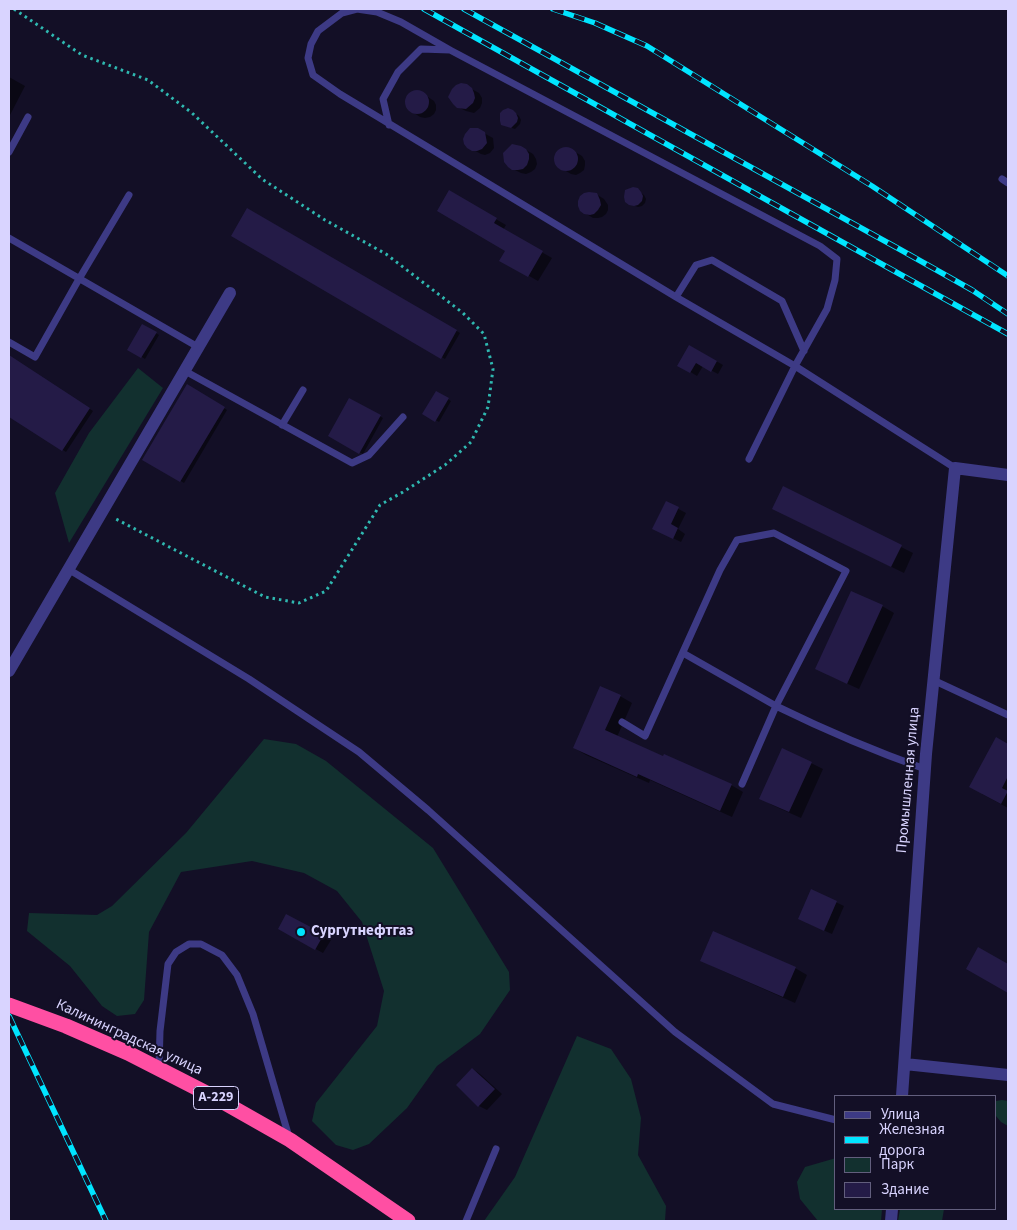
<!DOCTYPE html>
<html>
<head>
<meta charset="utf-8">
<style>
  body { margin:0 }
  #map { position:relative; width:1017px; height:1230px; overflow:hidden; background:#130f26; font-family:"Source Sans 3",sans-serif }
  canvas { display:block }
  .frame { position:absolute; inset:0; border:10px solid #d9d4ff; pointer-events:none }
  .legend { position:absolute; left:834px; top:1095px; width:162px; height:115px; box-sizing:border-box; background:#130f26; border:1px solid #625e7d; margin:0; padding:6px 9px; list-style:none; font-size:15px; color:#d9d4ff }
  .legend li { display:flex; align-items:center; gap:10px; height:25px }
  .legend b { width:25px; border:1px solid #625e7d }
</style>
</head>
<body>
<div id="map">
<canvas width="1017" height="1230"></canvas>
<div class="frame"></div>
<ul class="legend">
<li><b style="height:6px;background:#3d3a85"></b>Улица</li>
<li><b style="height:6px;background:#00e5ff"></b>Железная дорога</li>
<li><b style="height:14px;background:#12302f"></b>Парк</li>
<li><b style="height:14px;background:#241b47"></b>Здание</li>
</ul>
</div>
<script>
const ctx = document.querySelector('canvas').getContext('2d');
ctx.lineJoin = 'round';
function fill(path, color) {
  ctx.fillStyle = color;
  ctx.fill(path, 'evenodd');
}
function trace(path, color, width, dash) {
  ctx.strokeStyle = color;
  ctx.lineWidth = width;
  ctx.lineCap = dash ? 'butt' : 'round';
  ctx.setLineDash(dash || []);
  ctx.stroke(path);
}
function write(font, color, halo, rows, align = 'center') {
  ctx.font = font + ' "Source Sans 3",sans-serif';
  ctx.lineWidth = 4;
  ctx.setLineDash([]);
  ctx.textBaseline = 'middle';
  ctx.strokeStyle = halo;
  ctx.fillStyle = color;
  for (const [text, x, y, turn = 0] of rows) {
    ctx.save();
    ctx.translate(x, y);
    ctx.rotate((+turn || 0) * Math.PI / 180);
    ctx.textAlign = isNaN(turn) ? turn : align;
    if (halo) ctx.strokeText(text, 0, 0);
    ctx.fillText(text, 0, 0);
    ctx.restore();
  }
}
const green = new Path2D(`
  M138,368L163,388L69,543L55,493L89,433Z
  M264,739L296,744L326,761L433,848L509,972L510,990L480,1034L437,1066L407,1108L369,1144L353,1150L336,1145L312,1121L316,1103L377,1026L384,991L362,922L337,891L304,873L252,861L181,872L149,932L144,1000L135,1014L117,1016L102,1006L70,966L27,931L29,913L97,915L112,906L186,833Z
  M577,1036L611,1049L631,1079L641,1118L638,1155L666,1206L665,1221H484L515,1177Z
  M1002,1100L1008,1101V1126L1001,1122L996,1116V1101Z
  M836,1158V1209H882L881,1221H818L800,1199L797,1182L805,1167Z
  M900,1209H944L942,1221H898Z`);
const shadow = new Path2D(`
  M9,77L25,86L9,117Z
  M466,86L479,93L482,98V103L480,108L474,113L466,111L458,107Z
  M417,91L422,93L434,101L436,105V110L434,114L430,117L425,118L420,117L408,109L406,105V100L408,95L412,92Z
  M512,111L519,116L521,120L520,124L515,129L506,126Z
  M478,130L493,138L494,148L490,153L485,155L481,154L468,147Z
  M521,147L533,154L536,159L537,164L535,169L531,172L526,174L521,173L513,169Z
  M565,149H570L582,156L585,161V165L584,170L580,173L576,175L571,174L559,167L556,163L555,158L557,154L560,150Z
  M637,190L644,195L646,199L645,203L642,206L638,207L630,204Z
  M449,192L506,225L503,230L552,258L538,281L501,260L507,251Z
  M596,194L604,199L608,205V210L606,214L602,217L598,218H593L585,213Z
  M248,209L460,333L445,359L232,235Z
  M143,325L159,335L145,359L129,349Z
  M690,346L723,365L718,374L703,366L697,376L679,365Z
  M9,356L93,411L66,452L9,415Z
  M188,386L227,410L184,483L144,459Z
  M436,392L451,401L439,422L424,413Z
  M350,399L383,418L363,454L329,436Z
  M784,488L913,553L904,573L785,515Z
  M667,503L686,513L678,529L685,534L681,542L662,533Z
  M882,606L894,613L859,689L828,675Z
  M620,696L632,703L617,737L731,785L743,792L732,817L650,780L649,783L586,755L574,748Z
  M996,739L1008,745V808L982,794Z
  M811,763L823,769L801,818L772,805L761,798Z
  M812,891L844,906L832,934L807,923Z
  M287,916L331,940L323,953L279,929Z
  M714,933L795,968L807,975L795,1003L714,967L702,960Z
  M473,1069L480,1074L502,1094L487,1110L479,1106Z`);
const building = new Path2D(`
  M461,83L467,84L472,88L474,93L475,98L473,103L466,109L457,108L453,104L448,97L452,89L456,85Z
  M405 102a12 12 0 1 1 24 0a12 12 0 1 1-24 0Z
  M508,108L513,110L516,113L518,118L517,122L511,128L501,125L500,121V113L503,110Z
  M470,128H478L485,132L487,143L482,149L477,151H472L467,148L464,144L463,139L465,134Z
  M512,144L521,146L526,149L529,154V159L527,165L523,169L518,170H512L508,167L504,162L503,153Z
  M554 159a12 12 0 1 1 24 0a12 12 0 1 1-24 0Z
  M633,187L638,188L641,192L643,196L642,201L638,205L634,206L629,205L625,202L624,197L625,190Z
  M449,190L497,218L494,223L543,251L528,277L499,261L505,251L437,211Z
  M589,192L597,193L600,200L601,205L598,210L594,214L590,215L584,214L580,211L578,206V201L580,196L584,193Z
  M247,208L457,330L441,359L231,236Z
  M142,324L157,332L141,358L127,350Z
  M689,345L717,361L711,372L696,363L690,373L677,366Z
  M9,355L90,408L62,451L9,417Z
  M187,384L225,407L180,482L142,460Z
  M436,391L449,398L435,422L422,414Z
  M349,398L381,415L359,454L328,436Z
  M783,486L902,545L891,567L772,509Z
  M666,501L679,507L671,524L678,528L673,539L652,529Z
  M851,591L883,605L847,684L815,669Z
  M600,686L621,695L605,730L663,756L664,754L732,784L720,811L638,774L637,777L573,748Z
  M996,737L1008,744V776L1002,788L1008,791L1001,804L969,787Z
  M782,748L812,762L789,812L759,799Z
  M811,889L837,901L824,931L798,919Z
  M286,914L324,934L315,950L278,929Z
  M713,931L796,967L783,997L700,961Z
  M978,947L1008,964V993L966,969Z
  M472,1068L495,1089L478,1107L456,1085Z`);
const path = new Path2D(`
  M14,9L82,55L148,80L192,113L262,179L325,220L386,254L463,313L484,334L493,369L488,407L471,442L445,465L403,492L380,505L326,591L299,603L265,597L114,518`);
const lane = new Path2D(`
  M450,50L401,22L377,12L357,9L342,13L318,31L311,44L308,58L313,75L340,94L676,297L795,366L955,468
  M389,125L383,99L398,72L421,49L450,50L820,246L837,259L835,280L827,309L795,366L749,459
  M9,152L28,117
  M1002,179L1008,183
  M9,238L198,347
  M676,297L696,265L712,260L782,301L804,351
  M9,342L35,357L79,279L129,195
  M185,371L352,463L369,455L403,417
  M282,425L303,390
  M68,569L249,679L359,752L428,810L675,1032L773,1104L836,1120
  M933,680L1008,715
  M622,722L645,736L720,570L737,540L774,533L846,571L776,706L683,653
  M742,784L776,706C825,730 874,751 925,769
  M159,1068L160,1031L168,964L176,952L189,944H201L222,955L237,975L253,1014L289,1137
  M466,1221L496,1149`);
const street = new Path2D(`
  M9,671L230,293
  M905,1064L1008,1075
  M902,1096L926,754L955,468L1008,475
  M891,1221L892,1209`);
const highway = new Path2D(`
  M9,1005L66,1026L128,1053L216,1098L290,1140L408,1221`);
const rail = new Path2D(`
  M424,9L896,272L1008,334
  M464,9L901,250L972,290L1008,314
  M553,9L595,23L647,46L872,186L1008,276
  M9,1016L106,1221`);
const markers = [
  [301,932,5,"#00e5ff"]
];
const shields = [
  [216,1098,45]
];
const shieldNames = [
  ["А-229",216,1098]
];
const streetNames = [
  ["Промышленная улица",909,780,-85],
  ["Калининградская улица",129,1038,25]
];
const poiNames = [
  ["Сургутнефтгаз",311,932]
];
fill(green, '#12302f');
fill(shadow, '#0007');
fill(building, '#241b47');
trace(path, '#2fb8b0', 3, [2.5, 4]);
trace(lane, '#3d3a85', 7);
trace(street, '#3d3a85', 12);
trace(highway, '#ff4fa3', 15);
trace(rail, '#00e5ff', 5.5);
trace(rail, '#130f26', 4, [11]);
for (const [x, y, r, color] of markers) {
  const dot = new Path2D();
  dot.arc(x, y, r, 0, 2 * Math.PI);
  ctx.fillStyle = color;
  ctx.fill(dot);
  trace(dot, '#130f26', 2);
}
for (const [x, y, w] of shields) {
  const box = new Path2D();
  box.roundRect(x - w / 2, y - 11.5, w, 23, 4);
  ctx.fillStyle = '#130f26';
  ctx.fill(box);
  trace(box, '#d9d4ff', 1);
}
write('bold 14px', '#d9d4ff', null, shieldNames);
write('15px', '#d9d4ff', '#130f26', streetNames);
write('bold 15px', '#d9d4ff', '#130f26', poiNames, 'left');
</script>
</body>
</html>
